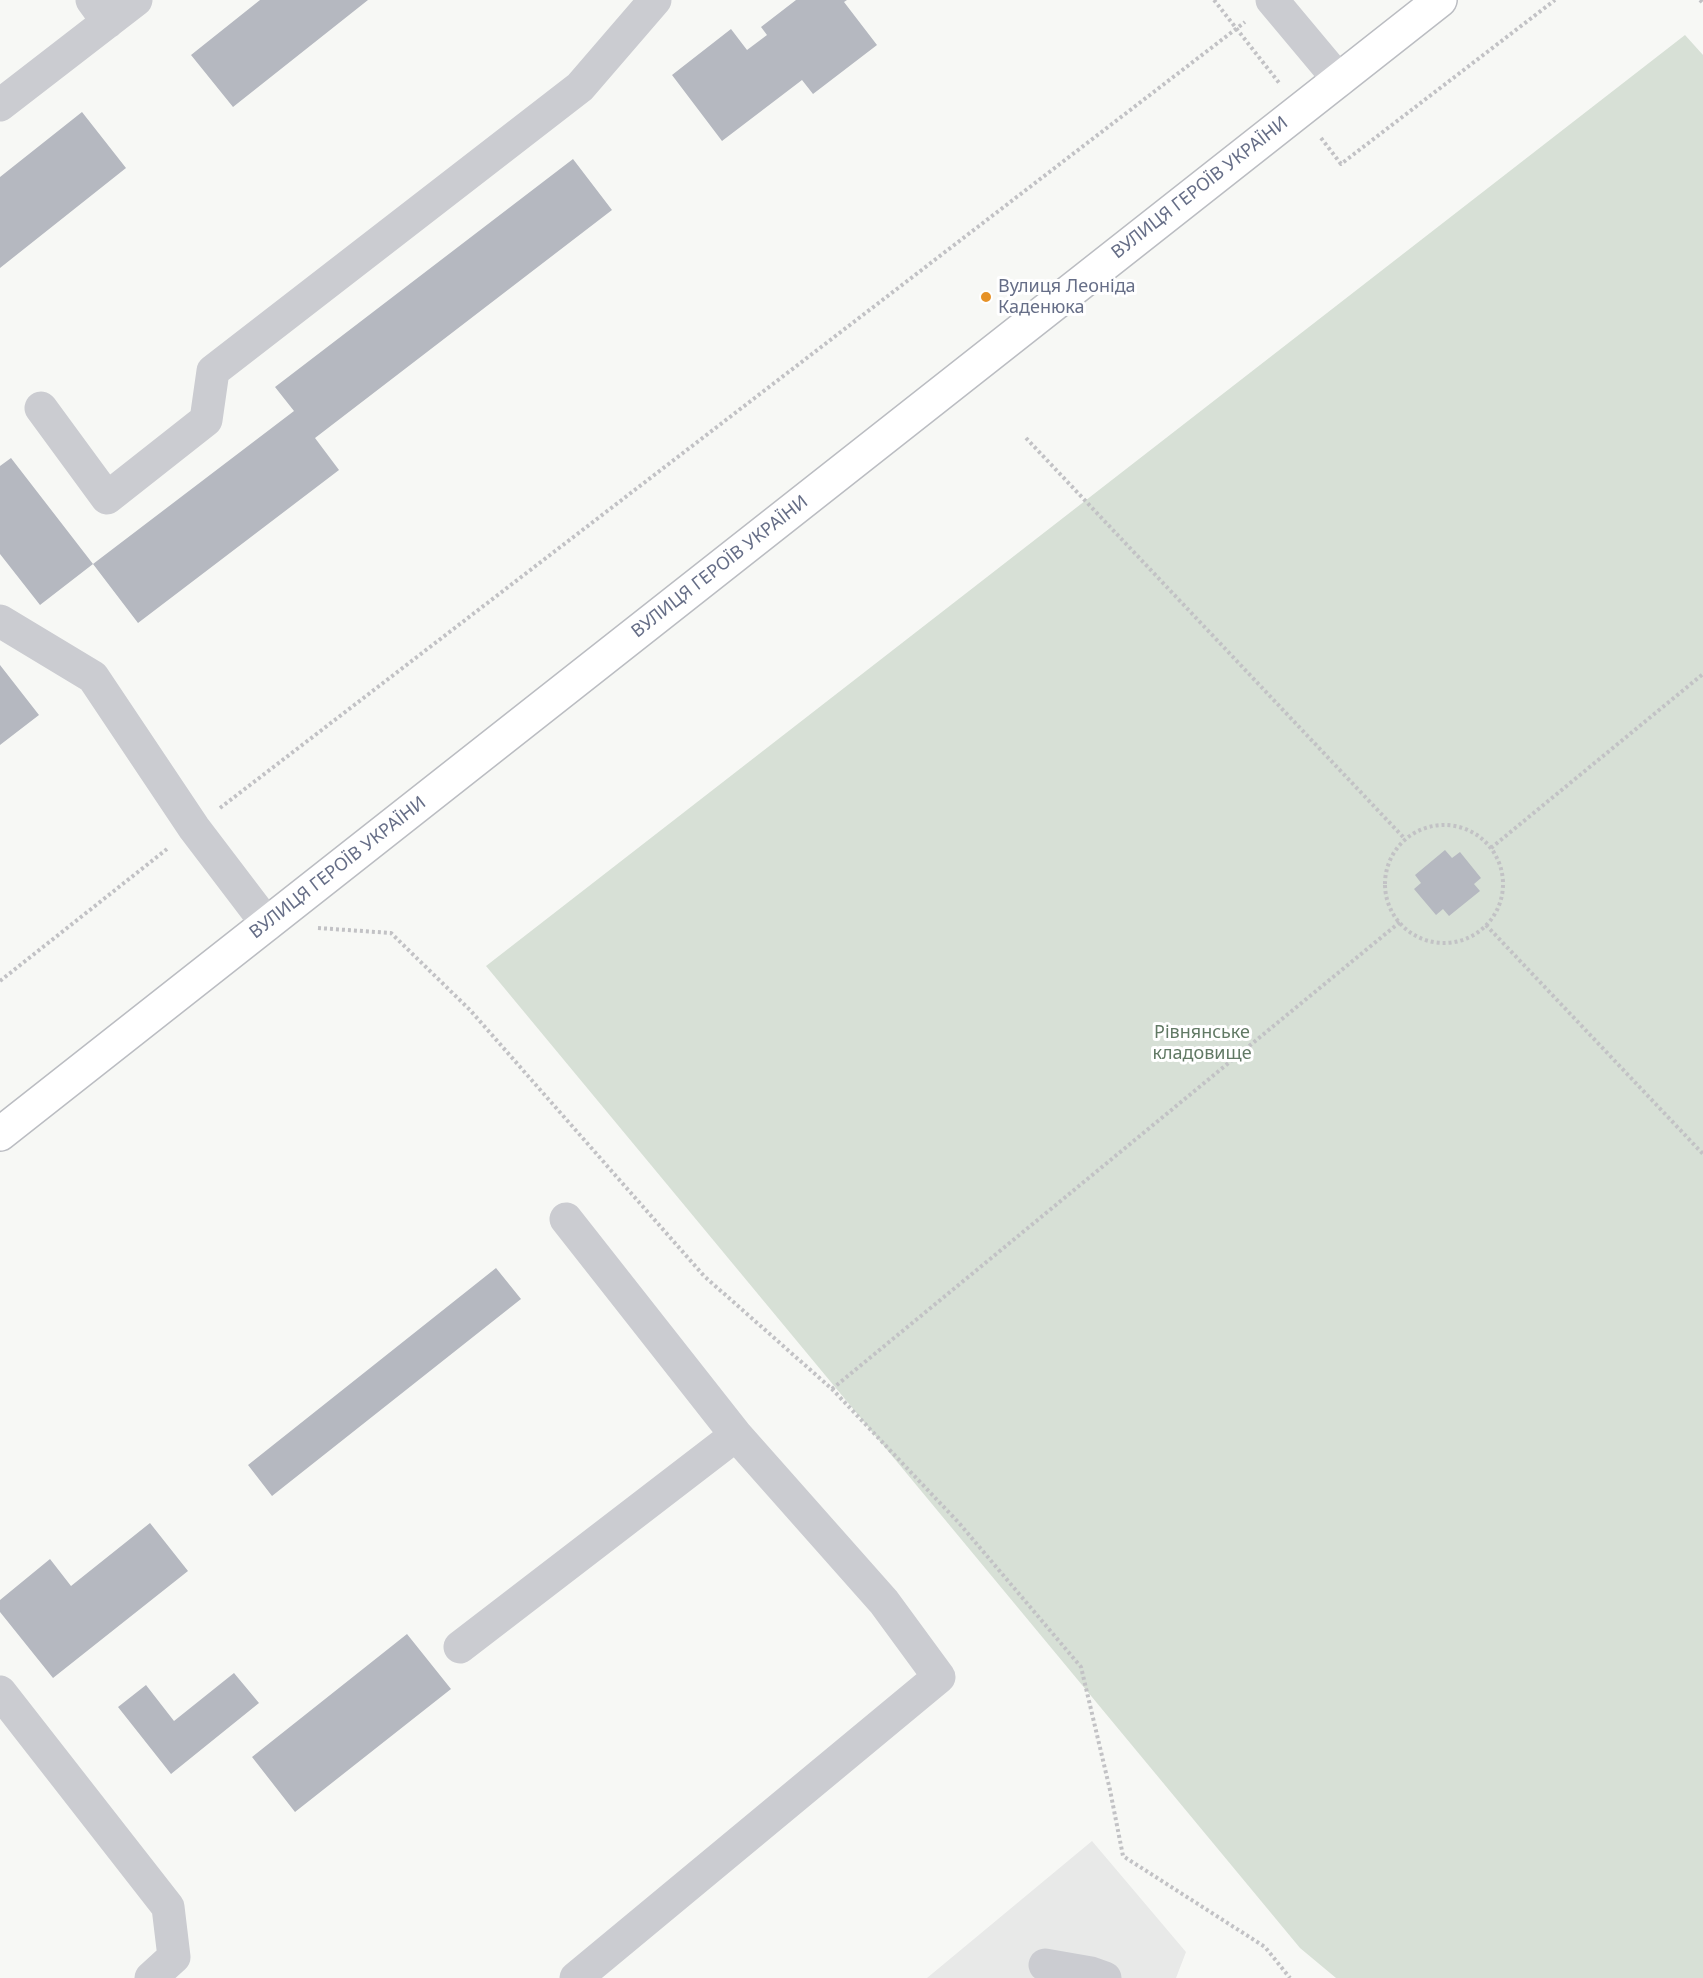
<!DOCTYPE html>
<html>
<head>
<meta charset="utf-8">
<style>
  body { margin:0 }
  canvas { display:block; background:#f7f8f5 }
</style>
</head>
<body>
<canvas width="1703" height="1978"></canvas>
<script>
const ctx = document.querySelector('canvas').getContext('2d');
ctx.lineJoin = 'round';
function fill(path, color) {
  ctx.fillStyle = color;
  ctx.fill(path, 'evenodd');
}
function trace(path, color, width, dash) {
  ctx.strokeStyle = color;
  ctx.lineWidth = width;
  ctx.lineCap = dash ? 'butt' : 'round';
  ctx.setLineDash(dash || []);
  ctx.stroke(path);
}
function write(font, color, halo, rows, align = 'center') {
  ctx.font = font + ' "Noto Sans",sans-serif';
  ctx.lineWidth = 6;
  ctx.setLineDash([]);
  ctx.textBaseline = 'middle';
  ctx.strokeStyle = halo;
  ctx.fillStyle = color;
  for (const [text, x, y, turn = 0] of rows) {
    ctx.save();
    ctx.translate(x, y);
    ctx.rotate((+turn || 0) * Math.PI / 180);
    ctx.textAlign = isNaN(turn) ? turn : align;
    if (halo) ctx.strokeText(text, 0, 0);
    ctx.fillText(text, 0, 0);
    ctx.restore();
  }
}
const built = new Path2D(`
  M1092,1841L1186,1952L1176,1978H927Z`);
const green = new Path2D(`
  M1685,35L1703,55V1978H1336L1300,1948L486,966Z`);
const building = new Path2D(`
  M260,0H368L233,107L191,55Z
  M796,0H847L844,2L877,45L813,94L802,80L722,141L672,75L731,29L747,50L767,35L761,27Z
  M82,112L126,168L0,268V177Z
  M573,159L612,210L315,438L339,470L138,623L93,564L294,411L275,387Z
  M11,458L93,564L40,605L0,554V466Z
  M0,665L39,715L0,745Z
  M1445,850L1452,858L1460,852L1481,878L1474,884L1480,891L1449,916L1443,909L1436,915L1414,889L1421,883L1415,875Z
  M496,1268L521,1299L272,1496L248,1465Z
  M150,1523L188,1571L53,1678L0,1612V1600L50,1559L71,1586Z
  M407,1634L451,1689L295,1812L252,1757Z
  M234,1673L259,1703L171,1774L118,1707L146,1685L174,1721Z`);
const path = new Path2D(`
  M1214,0L1280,84
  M1700,0L1703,3
  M1321,138L1341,164L1555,0
  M1026,438L1405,839
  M220,808L1245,22
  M1385 884a59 59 0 1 1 118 0a59 59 0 1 1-118 0Z
  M1491,848L1703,674
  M1486,925L1703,1154
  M318,928L391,933L470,1010L704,1276L832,1389L959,1523L1081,1667L1110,1790L1123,1856L1265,1947L1290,1978
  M0,981L167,849
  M832,1389L1400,922`);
const minor = new Path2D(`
  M92,0L108,22
  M1272,0L1339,80
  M0,105L136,0
  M41,408L107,498L206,420L213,371L580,87L655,0
  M0,621L93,677L194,828L267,924
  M566,1219L736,1435L884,1602L939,1677L576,1978
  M460,1647L736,1435
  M0,1692L168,1907L174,1957L151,1978
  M1045,1965L1091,1973L1105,1978`);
const major = new Path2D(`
  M0,1134L1440,0`);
const markers = [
  [986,297,6,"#e69227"]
];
const streetNames = [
  ["ВУЛИЦЯ ГЕРОЇВ УКРАЇНИ",1200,188,-38],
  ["ВУЛИЦЯ ГЕРОЇВ УКРАЇНИ",720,567,-38],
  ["ВУЛИЦЯ ГЕРОЇВ УКРАЇНИ",338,868,-38]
];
const poiNames = [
  ["Вулиця Леоніда",998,287],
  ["Каденюка",998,308]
];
const parkNames = [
  ["Рівнянське",1202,1033],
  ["кладовище",1202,1054]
];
fill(built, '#e8e9e8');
fill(green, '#d7e0d6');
fill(building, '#b5b8c0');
trace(major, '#bbbdc2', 36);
trace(path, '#c2c2c5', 4, [3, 3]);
trace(minor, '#cbccd1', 33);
trace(major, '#fff', 33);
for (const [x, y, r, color] of markers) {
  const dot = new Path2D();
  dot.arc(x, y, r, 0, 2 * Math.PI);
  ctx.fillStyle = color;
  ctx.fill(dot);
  trace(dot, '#fff', 2);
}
write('18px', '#666e87', '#fff', streetNames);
write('18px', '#666e87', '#fff', poiNames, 'left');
write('18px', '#617964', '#fff', parkNames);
</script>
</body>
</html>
